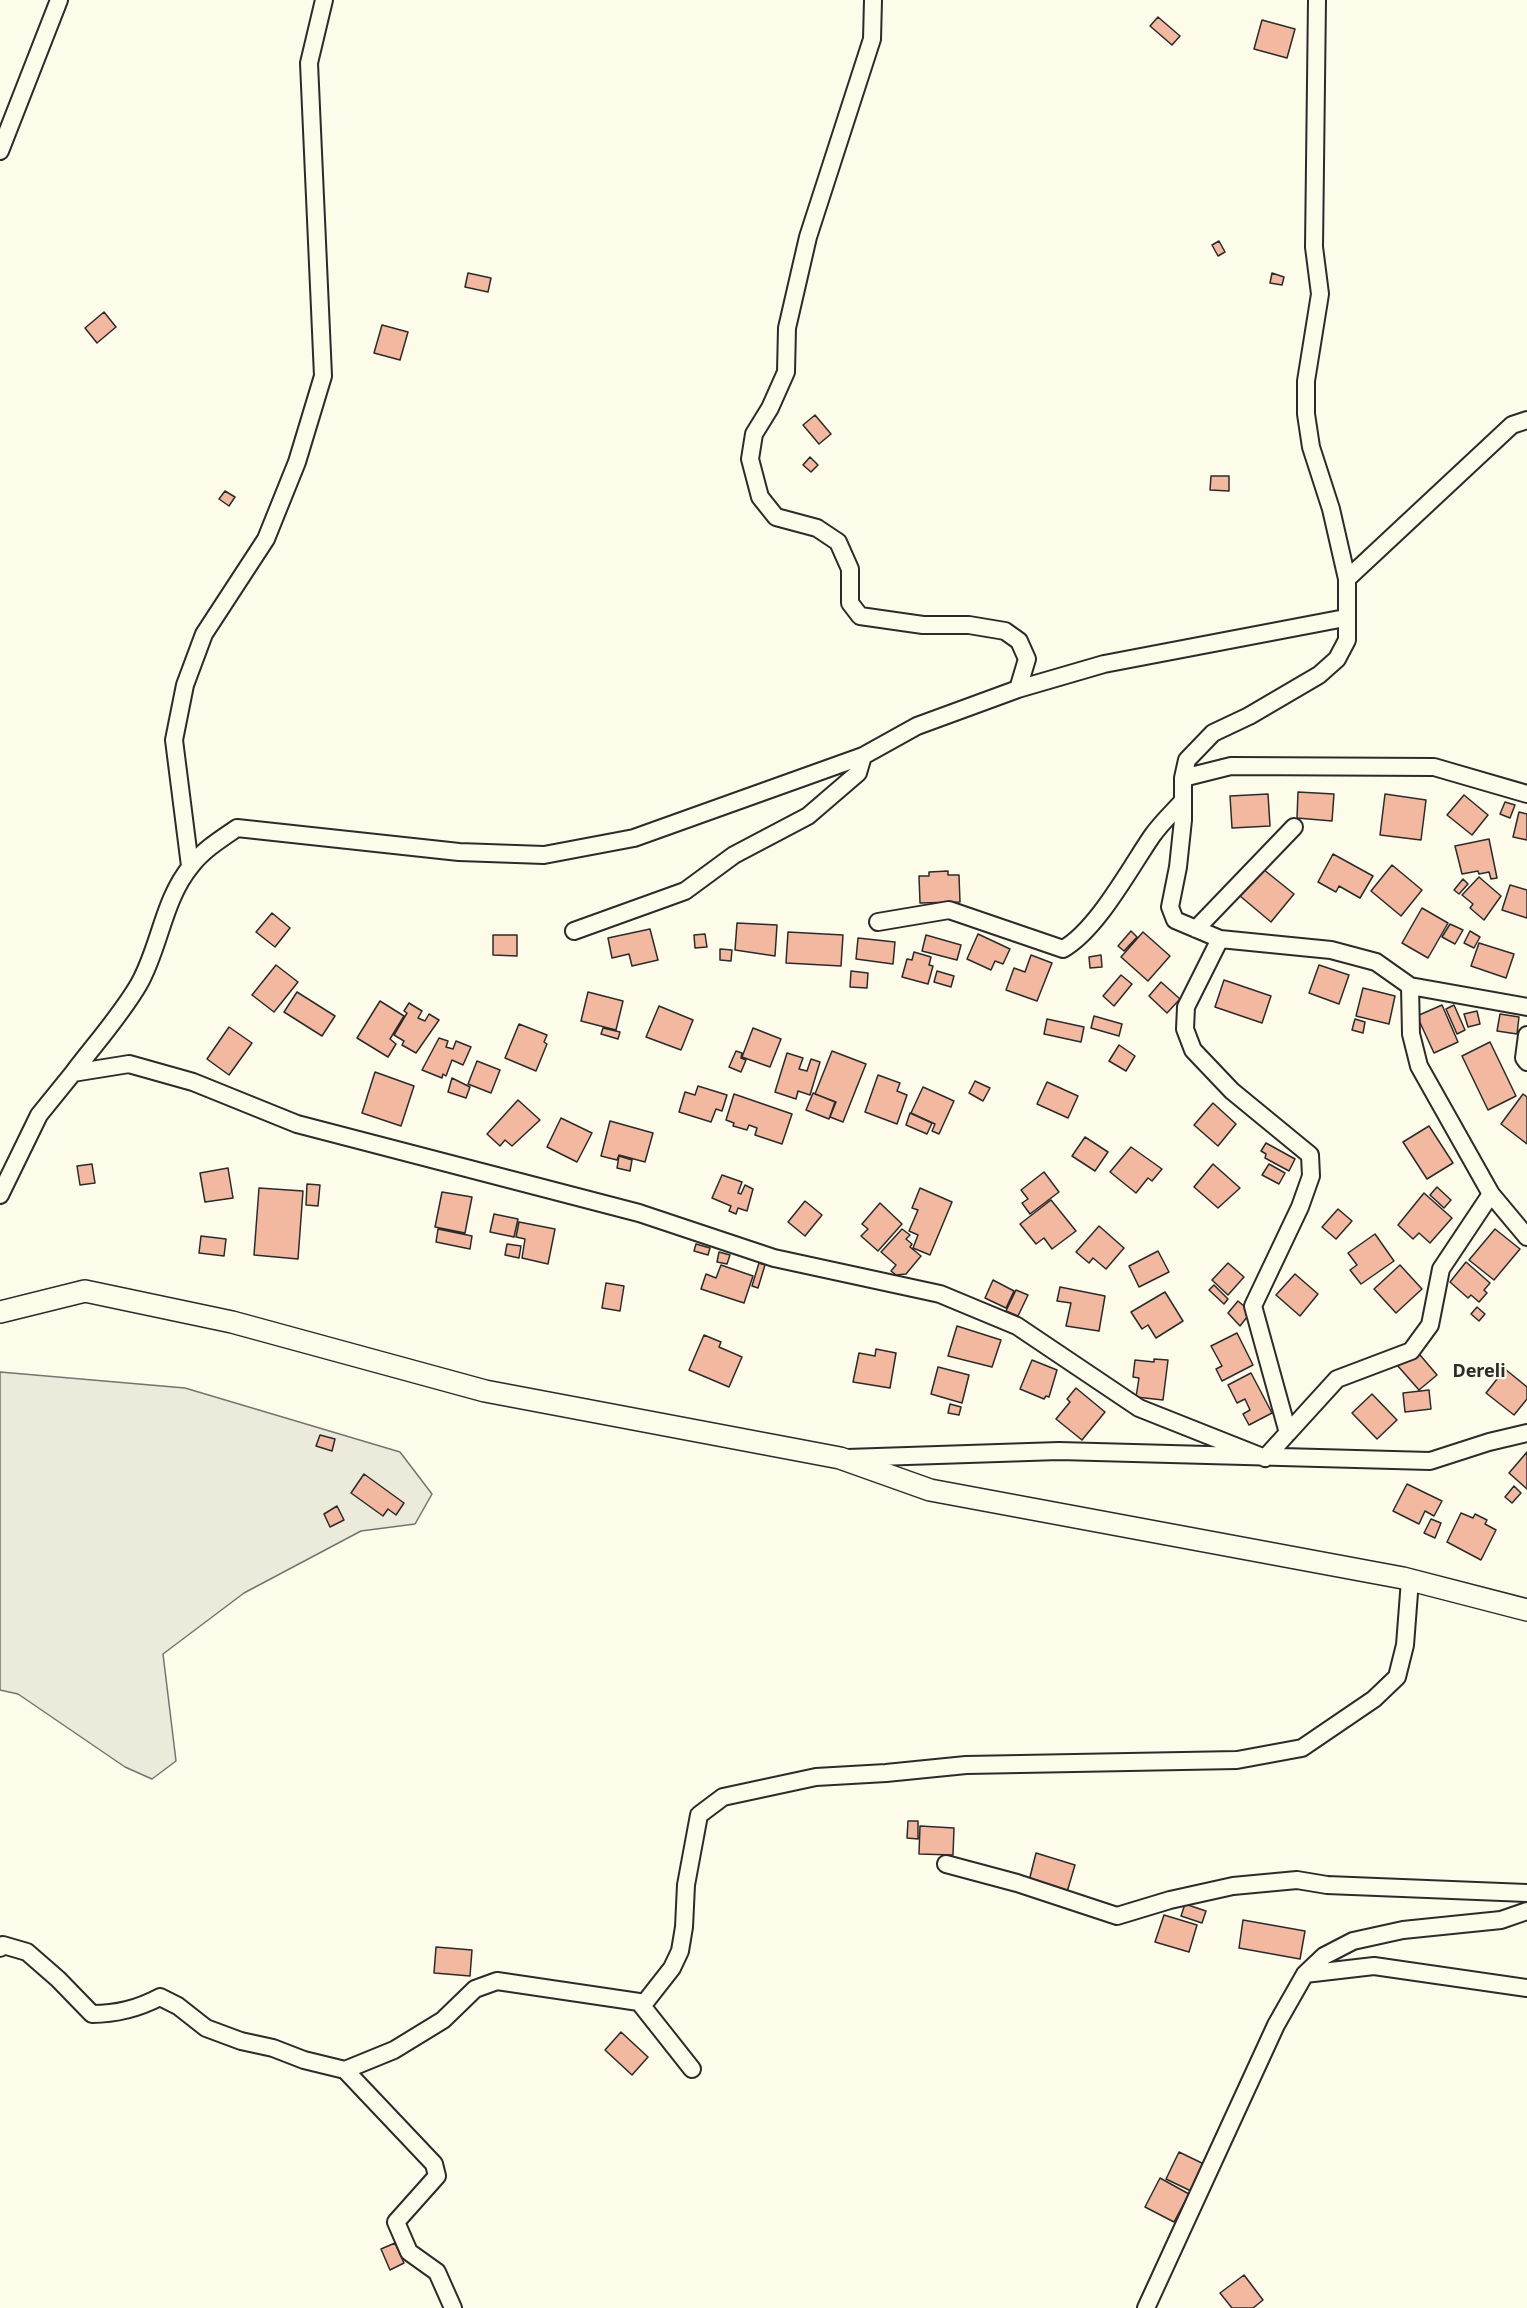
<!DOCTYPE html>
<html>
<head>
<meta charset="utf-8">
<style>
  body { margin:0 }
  canvas { display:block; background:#fdfbea }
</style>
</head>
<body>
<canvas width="1527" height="2308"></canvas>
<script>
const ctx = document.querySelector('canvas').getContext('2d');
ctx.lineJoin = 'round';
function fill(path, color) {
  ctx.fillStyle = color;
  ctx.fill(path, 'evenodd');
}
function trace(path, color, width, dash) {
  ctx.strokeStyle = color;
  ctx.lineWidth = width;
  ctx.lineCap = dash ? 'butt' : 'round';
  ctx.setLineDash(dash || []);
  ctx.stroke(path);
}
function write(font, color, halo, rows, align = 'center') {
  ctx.font = font + ' "Noto Sans",sans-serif';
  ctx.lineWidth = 4.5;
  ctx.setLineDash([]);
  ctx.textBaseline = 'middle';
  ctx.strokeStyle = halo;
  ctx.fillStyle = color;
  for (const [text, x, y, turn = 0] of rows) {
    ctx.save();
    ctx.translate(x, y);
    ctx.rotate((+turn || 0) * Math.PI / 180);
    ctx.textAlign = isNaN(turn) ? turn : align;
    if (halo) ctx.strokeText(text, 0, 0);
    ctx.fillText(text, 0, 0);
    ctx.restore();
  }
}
const green = new Path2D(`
  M0,1372L185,1388L400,1452L432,1494L415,1524L361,1531L244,1593L163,1654L176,1761L152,1779L125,1767L18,1694L0,1690Z`);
const building = new Path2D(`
  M1158,17L1180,36L1172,45L1150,26Z
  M1262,20L1295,29L1287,58L1254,49Z
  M1219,241L1225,252L1218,256L1212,245Z
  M468,273L491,278L488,292L465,287Z
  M1272,273L1284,277L1282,285L1270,283Z
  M104,312L116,327L97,343L85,328Z
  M382,325L408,332L400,360L374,353Z
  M815,415L831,434L819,444L803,425Z
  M810,457L818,465L811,472L803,465Z
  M1211,476H1229V491L1210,490Z
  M225,491L235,497L229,506L219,499Z
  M1298,792L1334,794L1332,821L1297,818Z
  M1268,794L1270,826L1232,828L1230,796Z
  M1385,794L1426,800L1421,840L1380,835Z
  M1464,795L1488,815L1472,835L1447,815Z
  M1505,802L1515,805L1510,818L1500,814Z
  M1519,812L1527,814V840L1513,837Z
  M1489,839L1497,878L1491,879L1489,872L1479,874L1478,871L1462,874L1455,846Z
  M1333,854L1373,876L1360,898L1339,886L1336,892L1318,882Z
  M1392,865L1422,890L1401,916L1371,891Z
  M1263,869L1294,894L1271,922L1240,896Z
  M948,871V875H959L960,902L920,903L919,876H929V872Z
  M1479,877L1501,896L1484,920L1470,908L1473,904L1462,895Z
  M1463,879L1468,884L1459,894L1454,890Z
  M1510,885L1527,890V918L1502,910Z
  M1422,908L1448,923L1428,958L1402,943Z
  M272,913L290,928L275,947L256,932Z
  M737,923L777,925L775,956L735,950Z
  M1450,924L1463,930L1455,944L1442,937Z
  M650,929L658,960L632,966L629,954L612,958L608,938Z
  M1131,931L1137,937L1124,951L1118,946Z
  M1470,931L1480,937L1474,948L1464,943Z
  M788,932L843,935L841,966L786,963Z
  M1143,932L1170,956L1148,981L1121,957Z
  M705,934L707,947L695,948L694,935Z
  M978,934L1010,949L1003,964L995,961L991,970L967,959Z
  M493,935H517V956L493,955Z
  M926,935L961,945L957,960L922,951Z
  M858,938L895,942L893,964L856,959Z
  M1479,943L1514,954L1506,978L1471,966Z
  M720,949L732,950L731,961L720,960Z
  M914,952L931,957L929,965L933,966L928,984L902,977L907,959L912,960Z
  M1031,955L1052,963L1037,1001L1006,990L1014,968L1025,972Z
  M1101,955L1102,967L1090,968L1089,957Z
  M276,965L298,982L274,1012L252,995Z
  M1319,965L1349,975L1339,1004L1309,993Z
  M851,971L868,973L867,988L850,987Z
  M937,971L954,976L951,987L934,982Z
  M1121,975L1132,984L1114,1006L1103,996Z
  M1224,980L1271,996L1262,1023L1215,1007Z
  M1161,982L1180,999L1167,1013L1149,996Z
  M1363,988L1395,996L1389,1024L1356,1016Z
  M297,992L335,1016L322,1036L284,1012Z
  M588,992L623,1001L616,1030L581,1021Z
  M380,1001L404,1016L390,1039L396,1044L388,1057L357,1038Z
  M409,1003L422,1011L418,1018L425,1021L429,1014L439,1020L416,1053L402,1045L404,1041L394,1035L407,1013L404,1011Z
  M1442,1005L1458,1042L1434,1053L1417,1016Z
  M1454,1005L1465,1030L1457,1034L1446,1009Z
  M659,1006L693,1020L681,1050L646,1037Z
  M1477,1011L1480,1024L1468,1027L1464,1014Z
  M1500,1014L1519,1017L1517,1034L1497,1031Z
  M1094,1016L1122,1024L1119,1036L1091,1028Z
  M1047,1019L1084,1027L1081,1042L1044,1034Z
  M1355,1019L1365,1022L1363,1033L1352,1030Z
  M519,1024L547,1035L544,1042L547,1044L536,1071L505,1058Z
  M229,1027L252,1043L229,1075L207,1059Z
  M603,1028L620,1032L618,1039L601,1034Z
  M753,1028L781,1039L770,1067L742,1057Z
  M439,1038L448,1041L446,1047L453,1049L456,1041L471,1047L463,1065L452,1060L446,1076L443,1074L442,1078L422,1070Z
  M1490,1042L1516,1096L1488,1110L1462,1056Z
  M1119,1045L1135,1056L1126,1071L1109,1061Z
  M736,1051L742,1053L741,1058L746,1060L741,1072L729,1067Z
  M832,1051L866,1064L843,1122L830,1117L836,1102L815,1094Z
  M787,1053L803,1058L799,1069L807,1071L811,1059L820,1062L810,1095L798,1091L796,1099L775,1092Z
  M477,1061L500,1070L491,1093L468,1084Z
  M375,1072L414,1086L401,1126L362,1113Z
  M878,1075L900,1083L897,1091L907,1095L897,1124L865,1112Z
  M452,1078L470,1087L466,1098L448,1092Z
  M975,1081L990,1088L983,1101L969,1093Z
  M1047,1082L1078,1096L1068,1118L1037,1104Z
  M698,1086L727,1095L722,1111L716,1109L711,1122L679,1112L685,1092L695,1095Z
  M923,1087L954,1101L939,1134L932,1131L935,1124L911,1113Z
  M813,1093L835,1102L829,1119L806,1110Z
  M734,1094L792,1114L782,1144L755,1135L757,1128L749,1125L747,1130L733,1126L734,1123L726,1120Z
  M1523,1094L1527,1097V1144L1501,1124Z
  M518,1100L540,1120L512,1146L505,1140L500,1146L487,1134Z
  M1213,1103L1236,1124L1218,1146L1194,1125Z
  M910,1113L932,1123L927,1134L906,1125Z
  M561,1118L592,1133L577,1162L547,1147Z
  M610,1121L653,1133L645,1162L619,1155L617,1160L601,1156Z
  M1429,1126L1453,1163L1427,1179L1403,1142Z
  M1085,1137L1108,1152L1095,1171L1072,1156Z
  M1266,1143L1295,1159L1289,1171L1265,1158L1266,1154L1261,1151Z
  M1131,1147L1162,1169L1152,1181L1148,1178L1136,1193L1110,1172Z
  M619,1156L632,1160L630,1171L617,1168Z
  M92,1164L95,1183L80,1185L77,1166Z
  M1213,1164L1240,1188L1218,1208L1194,1187Z
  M1269,1164L1285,1173L1279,1184L1262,1175Z
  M228,1168L233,1198L205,1202L200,1173Z
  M1044,1172L1059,1192L1030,1214L1022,1203L1028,1199L1021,1190Z
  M722,1175L742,1182L738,1193L741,1194L745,1185L753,1189L747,1211L738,1208L736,1214L729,1211L731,1206L712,1198Z
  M307,1184L320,1185L318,1206L306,1205Z
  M1437,1187L1451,1200L1444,1208L1430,1195Z
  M259,1188L303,1191L298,1259L254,1255Z
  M920,1188L952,1202L930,1255L913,1248L918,1235L909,1231L918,1210L912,1208Z
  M442,1192L472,1197L465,1233L435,1227Z
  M1424,1193L1452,1218L1430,1243L1419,1233L1413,1239L1398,1225Z
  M1051,1200L1076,1231L1052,1249L1044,1238L1036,1244L1020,1224Z
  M805,1201L822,1215L805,1236L788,1222Z
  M880,1203L902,1224L878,1251L861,1236L868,1229L862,1224Z
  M1338,1209L1352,1221L1336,1239L1322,1227Z
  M494,1214L518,1219L514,1237L490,1232Z
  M519,1222L555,1229L548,1264L522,1258L525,1239L516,1237Z
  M1099,1226L1124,1248L1106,1269L1093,1258L1089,1263L1076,1252Z
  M438,1229L472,1236L470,1249L436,1242Z
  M902,1229L910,1235L906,1239L912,1244L910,1247L921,1256L906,1274L896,1275L891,1271L896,1265L881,1252Z
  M1495,1229L1520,1249L1494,1280L1469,1260Z
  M1375,1234L1394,1261L1361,1284L1350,1270L1357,1265L1348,1253Z
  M201,1236L226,1239L224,1256L199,1253Z
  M507,1244L521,1246L519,1258L505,1255Z
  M696,1244L710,1248L708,1255L694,1251Z
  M1158,1251L1169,1272L1139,1287L1129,1266Z
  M719,1252L730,1255L727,1264L717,1262Z
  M1466,1262L1490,1283L1484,1290L1487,1293L1479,1302L1471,1295L1468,1298L1450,1282Z
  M759,1263L765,1265L758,1288L752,1286Z
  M1228,1263L1244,1277L1228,1295L1212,1280Z
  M721,1265L753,1276L744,1303L701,1289L706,1274L716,1278Z
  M1400,1265L1422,1289L1396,1313L1374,1289Z
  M1295,1274L1318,1294L1300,1316L1276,1295Z
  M993,1280L1014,1291L1006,1308L985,1298Z
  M606,1283L624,1286L620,1311L602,1308Z
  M1214,1285L1228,1299L1224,1304L1209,1290Z
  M1060,1287L1105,1296L1099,1331L1066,1326L1071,1303L1057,1301Z
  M1016,1290L1028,1295L1018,1316L1006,1311Z
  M1165,1292L1183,1321L1156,1338L1148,1325L1142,1329L1131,1312Z
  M1238,1301L1251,1312L1240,1326L1228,1313Z
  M1477,1307L1485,1314L1479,1321L1471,1314Z
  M957,1326L1001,1340L992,1367L948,1356Z
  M1237,1333L1253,1365L1222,1381L1216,1369L1222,1366L1211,1346Z
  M704,1335L721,1342L719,1347L742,1357L729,1387L689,1370Z
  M876,1349L896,1353L890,1388L853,1382L859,1353L875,1356Z
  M1415,1349L1437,1375L1419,1390L1397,1365Z
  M1154,1359L1168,1360L1163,1400L1136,1397L1139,1378L1133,1377L1135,1360L1154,1362Z
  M1032,1360L1057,1370L1049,1397L1046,1396L1044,1399L1020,1389Z
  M938,1367L969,1375L962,1403L931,1394Z
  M1505,1369L1527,1387V1399L1514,1415L1486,1393Z
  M1251,1373L1272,1413L1249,1425L1243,1414L1250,1410L1245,1399L1237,1403L1228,1385Z
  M1076,1388L1105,1412L1082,1440L1056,1419L1070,1402L1067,1399Z
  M1429,1390L1431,1409L1405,1412L1403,1393Z
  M1372,1394L1397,1420L1377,1439L1352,1413Z
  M950,1404L961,1407L959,1415L948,1413Z
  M320,1435L335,1439L332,1451L316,1446Z
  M1527,1452V1489L1509,1473Z
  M364,1474L404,1503L396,1515L388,1509L383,1516L351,1493Z
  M1407,1484L1442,1501L1434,1516L1425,1511L1419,1524L1393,1511Z
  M1514,1486L1521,1493L1512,1503L1505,1497Z
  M337,1506L344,1520L330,1527L324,1514Z
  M1461,1513L1473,1518L1475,1514L1487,1520L1485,1524L1496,1530L1481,1560L1447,1542Z
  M1431,1519L1441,1523L1435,1538L1424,1533Z
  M908,1821H918V1839L907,1838Z
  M920,1826L954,1828L953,1855L919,1854Z
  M1036,1853L1075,1865L1067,1892L1029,1881Z
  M1185,1904L1206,1911L1202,1923L1181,1916Z
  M1164,1915L1197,1925L1189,1952L1155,1942Z
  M1243,1920L1305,1931L1300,1959L1239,1948Z
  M436,1947L472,1950L470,1976L434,1973Z
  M621,2032L648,2057L632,2075L605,2050Z
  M1179,2152L1206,2165L1193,2192L1166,2179Z
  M1160,2178L1189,2194L1174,2222L1145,2207Z
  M395,2243L404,2263L390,2270L381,2249Z
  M1244,2275L1263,2300L1253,2308H1232L1220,2293Z`);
const minor = new Path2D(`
  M873,0L872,39L808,237L787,328L786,372L770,408L754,434L750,459L760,497L776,517L817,528L838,542L850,569V603L860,616L923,625H969L1005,631L1019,641L1027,659L1018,689
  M1317,0L1314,247L1320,294L1306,381V414L1311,447L1331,509L1347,579V640L1337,659L1319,675L1249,716L1213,733L1187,760L1183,778V820L1178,867L1170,907L1175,920L1220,939L1331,950L1376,962L1410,986L1527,1007
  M0,151L59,0
  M1347,579L1512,425L1527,420
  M1183,778L1231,766L1434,767L1527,794
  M190,866L174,740L185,685L204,634L266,539L297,462L323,376L309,63L324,0
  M878,922L949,910L1063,949C1097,930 1130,868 1152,836C1161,823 1173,812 1183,801
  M1196,929L1294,827
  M574,931L685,891L734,855L808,816L858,773L863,756
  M1220,939L1186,1007L1185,1029L1193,1050L1232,1091L1310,1155L1311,1176L1300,1207L1253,1306L1288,1433
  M1410,986L1411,1034L1419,1066L1491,1194L1527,1237
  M1527,1035L1524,1058L1527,1062
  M73,1073C95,1044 121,1015 139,984C160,947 163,900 191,866C203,850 221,839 237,828L459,852L544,855L634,838L863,756L917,726L1018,689L1104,664L1345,618
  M0,1195L39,1115L73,1073L129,1064L193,1082L297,1124L639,1213L774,1258L940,1294L1017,1326L1139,1408L1265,1458L1337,1379L1411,1351L1430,1325L1441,1269L1491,1194
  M847,1458L1059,1451L1430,1461L1489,1442L1527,1433
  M946,1864L1017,1883L1117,1916L1170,1900L1233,1886L1297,1880L1327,1885L1527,1893
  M0,1948L3,1945L27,1952L58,1979L92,2014C117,2014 137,2009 160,1997L178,2006L206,2028L241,2041L273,2048L304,2060L345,2070L434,2164L437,2176L396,2222L409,2252L437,2272L453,2308
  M1305,1974L1374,1966L1527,1988
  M643,2005L672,1968L680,1951L684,1927L686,1885L699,1815L723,1797L816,1777L886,1773L966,1765L1237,1760L1302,1748L1374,1699L1397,1677L1405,1645L1410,1580
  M345,2070L394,2050L443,2020L475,1989L497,1981L639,2002L692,2069
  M1146,2308L1276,2025L1305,1974L1324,1956L1353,1941L1403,1930L1501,1920L1527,1911`);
const tertiary = new Path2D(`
  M0,1312L85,1291L232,1322L485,1391L840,1458L930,1490L1403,1578L1527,1610`);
const quarterNames = [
  ["Dereli",1479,1372]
];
fill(green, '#ecebdb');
trace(green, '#74746e', 1.5);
fill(building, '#f2b8a0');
trace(building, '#2b2b2b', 1.5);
trace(minor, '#2b2b2b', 20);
trace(tertiary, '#2b2b2b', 24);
trace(minor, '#fdfbea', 16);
trace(tertiary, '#fdfbea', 21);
write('bold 18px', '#2b2b2b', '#fdfbea', quarterNames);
</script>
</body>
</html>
